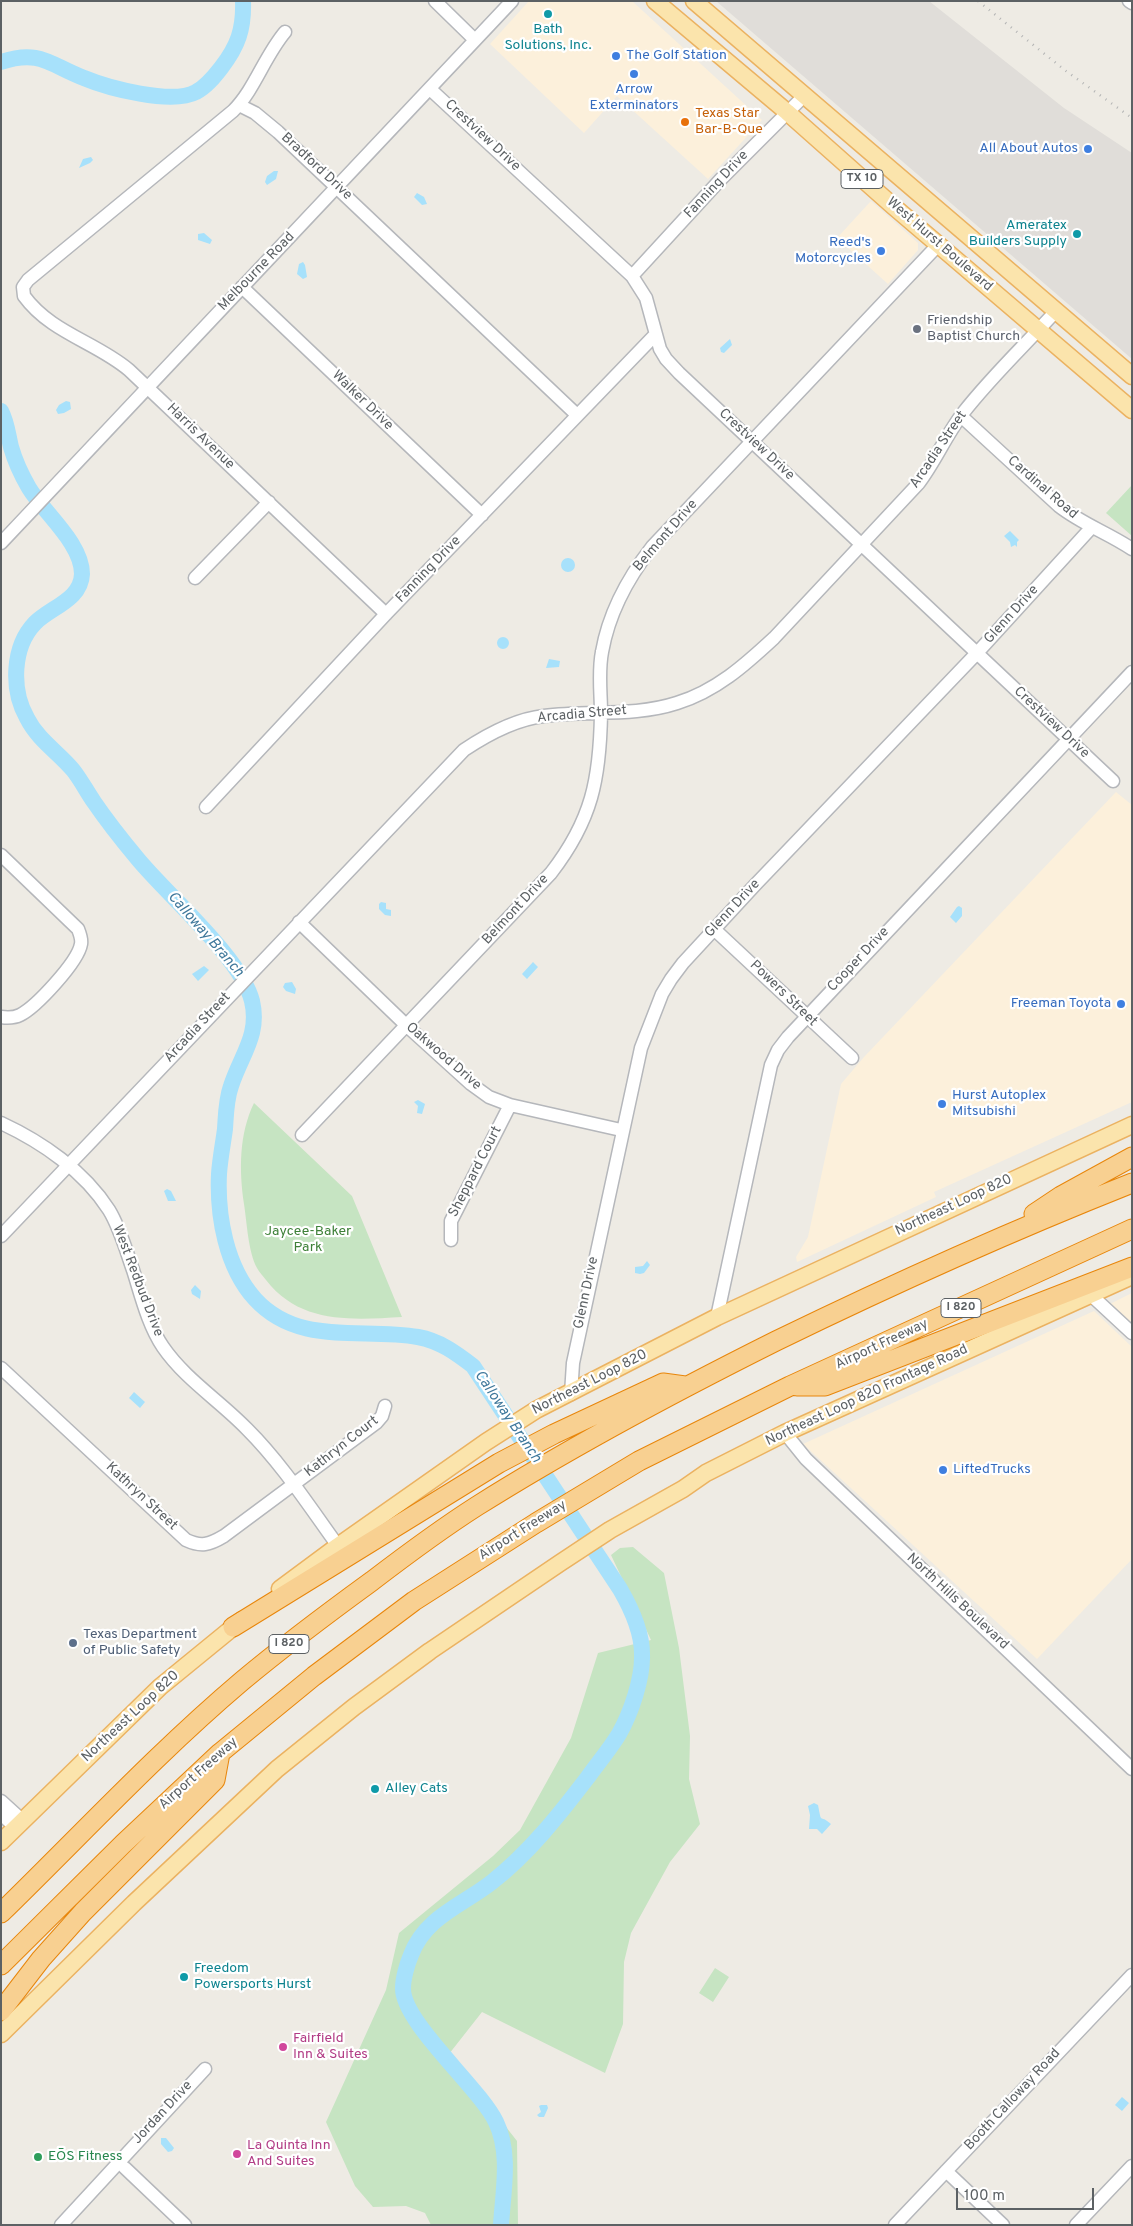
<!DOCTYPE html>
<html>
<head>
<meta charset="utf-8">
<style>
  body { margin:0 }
  #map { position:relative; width:1133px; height:2226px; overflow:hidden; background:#eeebe4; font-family:Overpass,sans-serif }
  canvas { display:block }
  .frame { position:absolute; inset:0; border:2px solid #5c6164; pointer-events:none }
  .scale { position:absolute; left:956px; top:2188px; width:138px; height:22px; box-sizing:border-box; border:2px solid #5c6164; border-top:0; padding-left:6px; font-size:15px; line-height:18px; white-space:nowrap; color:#5c6164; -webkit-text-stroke:4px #fff; paint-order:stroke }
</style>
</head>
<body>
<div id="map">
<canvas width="1133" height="2226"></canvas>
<div class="frame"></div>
<div class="scale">100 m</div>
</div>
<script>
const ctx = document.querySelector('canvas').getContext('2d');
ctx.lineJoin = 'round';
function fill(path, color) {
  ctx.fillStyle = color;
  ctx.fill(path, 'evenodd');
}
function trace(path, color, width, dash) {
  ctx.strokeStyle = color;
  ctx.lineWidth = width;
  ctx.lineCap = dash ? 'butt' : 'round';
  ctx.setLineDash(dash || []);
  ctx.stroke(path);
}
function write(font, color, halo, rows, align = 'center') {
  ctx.font = font + ' Overpass,sans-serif';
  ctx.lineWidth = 4.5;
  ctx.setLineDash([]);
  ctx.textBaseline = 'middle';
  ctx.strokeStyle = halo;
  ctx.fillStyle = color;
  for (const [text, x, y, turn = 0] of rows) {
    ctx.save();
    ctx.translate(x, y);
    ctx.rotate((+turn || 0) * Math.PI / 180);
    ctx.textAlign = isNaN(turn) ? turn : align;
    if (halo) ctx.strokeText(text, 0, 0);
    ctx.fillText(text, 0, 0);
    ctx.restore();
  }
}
const commercial = new Path2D(`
  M529,1H632L762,120L708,179L617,96L584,133L490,44Z
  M871,201L918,243V250L888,284L837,238Z
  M1116,792L1132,805V1102L934,1192L936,1197L797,1262L796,1257L808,1237L841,1084L864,1057Z
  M1132,1293V1324L1110,1304Z
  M1094,1311L1132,1347V1559L1037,1659L803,1444Z`);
const industrial = new Path2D(`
  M716,1H929L1064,108L1132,153V359Z`);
const green = new Path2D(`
  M1132,485V536L1106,513Z
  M254,1103L352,1196L402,1317C351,1320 300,1324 266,1280C263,1276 259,1272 257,1268C248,1251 247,1223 244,1204C239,1170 239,1134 254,1103Z
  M633,1547L664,1573L679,1648L690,1736L689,1779L700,1824L670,1862L631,1933L624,1962L623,2024L605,2073L482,2012L449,2054L517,2141L518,2225H431L425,2213L406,2206L373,2207L355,2186L326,2122L386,1990L399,1933L493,1856L520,1830L571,1738L598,1653L651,1640L611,1555L620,1548Z
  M715,1968L729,1977L713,2002L699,1993Z`);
const water = new Path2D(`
  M91,157L93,160L90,163L79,168L83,159Z
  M274,171H278L276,179L267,185L265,182L267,176Z
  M417,193L424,197L427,204L422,205L414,197Z
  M204,233L212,240L210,244L198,240V234Z
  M303,262L305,265L307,277L303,279L297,274L299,264Z
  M730,339L732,345L724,353L721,352L720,348Z
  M66,401L70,402L71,409L64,413L58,414L56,410L59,405Z
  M1010,531L1019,540L1017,542V547L1015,545L1011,547L1010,542L1004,536Z
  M561 565a7 7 0 1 1 14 0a7 7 0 1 1-14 0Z
  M497 643a6 6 0 1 1 12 0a6 6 0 1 1-12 0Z
  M549,659L560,661L559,667L546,668Z
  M381,902L386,903V909L391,910V916L385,915L379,909V904Z
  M959,906L962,908V916L956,923L950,917L957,907Z
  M533,962L538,967L527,979L522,974Z
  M204,966L209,970L198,981L192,974Z
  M292,982L296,989L295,994L286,991L283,987L285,983Z
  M418,1100L425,1104L422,1114L417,1113L418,1106L414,1102Z
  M167,1189L171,1191L176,1201H168L164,1191Z
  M647,1261L650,1265L644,1273L640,1274L635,1273V1267L643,1266Z
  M195,1285L201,1291L200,1299L192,1294L191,1290Z
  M134,1392L145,1402L140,1408L129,1398Z
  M814,1803L818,1805C822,1826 819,1813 831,1824L822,1834L817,1829H809L810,1815L808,1806Z
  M1122,2097L1129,2103L1122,2111L1115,2105Z
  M541,2105H547L548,2108L544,2117H539L537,2115L541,2112L539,2106Z
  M161,2138H166L174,2148L172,2151L168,2152L161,2144Z`);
const river = new Path2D(`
  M1,62C40,49 50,65 84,78C108,88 172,105 196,92C206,87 214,77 221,68C238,46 244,29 243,1
  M1,411C7,422 8,435 11,447C15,461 22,476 29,488C44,513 82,543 82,574C81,600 51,607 35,623C12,647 11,690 27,718C38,740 58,752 73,770C81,780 87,792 94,802C107,821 122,840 137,858C167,895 241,957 252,1001C260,1035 241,1055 231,1086C226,1100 226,1114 225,1129C223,1144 220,1159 219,1174C217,1216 226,1267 255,1299C299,1347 362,1327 418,1337C440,1341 456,1353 473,1366L620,1589C631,1608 642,1631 642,1654C643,1678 631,1713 619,1734C610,1749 598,1763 588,1777C559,1815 529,1853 492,1882C463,1905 425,1917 411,1955C407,1964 403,1979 403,1988C402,2022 480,2088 496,2122C511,2153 503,2192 501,2225`);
const minor = new Path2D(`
  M435,1L475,40
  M1129,1L1132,3
  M285,32C264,57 255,89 233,111L28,280L23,287L24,296C51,333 96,342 129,370L386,614
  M430,89L632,276L646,298L660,349L666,359L679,373L1113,781
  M239,105L255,113L278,132L577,415
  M632,276L721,179L804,96
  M242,287L482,515
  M961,416L1059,506C1082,524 1108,533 1132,549
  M1,543L512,1
  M195,578L269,502
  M206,807L386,614L655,335
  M1,855L78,929C80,934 82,939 81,944C78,962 36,1007 20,1015C14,1018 8,1018 1,1017
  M299,922L407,1026L471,1084L489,1097L510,1105L621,1130
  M715,930L852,1058
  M1,1123C42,1142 84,1171 109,1210C120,1228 126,1250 133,1270C141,1295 148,1325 163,1347C185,1379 220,1401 247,1429C282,1464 309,1506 338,1546
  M302,1135L551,873C592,820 600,779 601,713C601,693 598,672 602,652C609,612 627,579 652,547L939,244
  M1,1236L464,750C488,734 516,719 544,716C588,710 634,717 677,703C716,691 745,665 774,638L918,484C935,462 946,435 963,413C991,377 1025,345 1056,311
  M451,1240V1221L510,1105
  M1091,1295L1132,1333
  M717,1317L771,1065L778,1050L788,1037L1132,672
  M1,1368L186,1540C201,1547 209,1545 224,1536L376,1423L382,1416L385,1406
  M571,1394L573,1363L641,1048L662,994L671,979L683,963L755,885L977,653L1091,528
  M785,1433L806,1459L829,1481L1132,1769
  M1,1801L23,1821
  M1,1814L16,1828
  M125,2168L185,2225
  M946,2171L1003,2225
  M61,2225L205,2069
  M895,2225L1132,1975
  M1076,2225L1132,2166`);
const major = new Path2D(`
  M655,1L787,112L893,206L1132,410
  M694,1L1132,376
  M280,1589L338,1546L486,1442L536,1410L717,1317L1132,1125
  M1,1842L160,1687L242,1620
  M1,2034L134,1903L277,1769L354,1707L430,1651L560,1563L610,1530L683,1489L706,1473L785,1433L1132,1276`);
const highway = new Path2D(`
  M1034,1214L1061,1196L1132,1157
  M797,1386H825L1132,1267
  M233,1627L499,1463L554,1434L663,1383L685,1386
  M1,1913C81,1835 157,1753 242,1681C284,1646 328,1613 372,1581C406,1555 441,1529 477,1506C574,1445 674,1392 776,1341C893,1284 1011,1231 1132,1183
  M1,1965L123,1844L220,1753L314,1676L414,1601L536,1523L639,1461L790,1386L1132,1229
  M1,2011L41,1959L83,1912L215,1780L220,1753`);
const rail = new Path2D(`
  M978,1L1066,71L1132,118`);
const markers = [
  [548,14,5,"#0f9aa8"],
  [616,56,5,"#3f7fe0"],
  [634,74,5,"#3f7fe0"],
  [685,122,5,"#e8710a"],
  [1088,149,5,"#3f7fe0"],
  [1077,234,5,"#0f9aa8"],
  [881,251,5,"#3f7fe0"],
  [917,329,5,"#6b7280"],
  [1121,1004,5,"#3f7fe0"],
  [942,1104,5,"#3f7fe0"],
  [943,1470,5,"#3f7fe0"],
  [73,1643,5,"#5c6f8a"],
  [375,1789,5,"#0f9aa8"],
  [184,1977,5,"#0f9aa8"],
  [283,2047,5,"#d1479c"],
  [237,2154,5,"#d1479c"],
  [38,2157,5,"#2e9e5b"]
];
const shields = [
  [862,179,42],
  [961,1308,40],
  [289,1644,40]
];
const shieldNames = [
  ["TX 10",862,179],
  ["I 820",961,1308],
  ["I 820",289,1644]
];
const cultureNames = [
  ["Bath",548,30,"center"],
  ["Solutions, Inc.",548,46,"center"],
  ["Ameratex",1067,226,"right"],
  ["Builders Supply",1067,242,"right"],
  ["Alley Cats",385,1789],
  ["Freedom",194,1969],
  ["Powersports Hurst",194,1985]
];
const shopNames = [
  ["The Golf Station",626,56],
  ["Arrow",634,90,"center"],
  ["Exterminators",634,106,"center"],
  ["All About Autos",1078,149,"right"],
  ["Reed's",871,243,"right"],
  ["Motorcycles",871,259,"right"],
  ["Freeman Toyota",1111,1004,"right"],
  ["Hurst Autoplex",952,1096],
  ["Mitsubishi",952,1112],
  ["LiftedTrucks",953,1470]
];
const foodNames = [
  ["Texas Star",695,114],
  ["Bar-B-Que",695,130]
];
const streetNames = [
  ["Crestview Drive",482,136,43],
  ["Bradford Drive",316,167,43],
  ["Fanning Drive",717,185,-47],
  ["West Hurst Boulevard",939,245,41],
  ["Melbourne Road",257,272,-46],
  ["Walker Drive",362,401,44],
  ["Harris Avenue",200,437,44],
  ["Crestview Drive",756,445,43],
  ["Arcadia Street",939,450,-56],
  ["Cardinal Road",1042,488,41],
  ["Belmont Drive",666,536,-49],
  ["Fanning Drive",429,570,-46],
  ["Glenn Drive",1012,615,-48],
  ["Arcadia Street",582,715,-5],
  ["Crestview Drive",1051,723,43],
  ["Glenn Drive",733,909,-47],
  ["Belmont Drive",516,910,-47],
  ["Cooper Drive",859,960,-47],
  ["Powers Street",783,994,44],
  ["Arcadia Street",198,1028,-47],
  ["Oakwood Drive",443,1057,41],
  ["Sheppard Court",476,1172,-63],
  ["Northeast Loop 820",954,1206,-25],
  ["West Redbud Drive",137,1281,69],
  ["Glenn Drive",587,1293,-78],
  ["Airport Freeway",882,1345,-25],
  ["Northeast Loop 820",590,1383,-27],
  ["Northeast Loop 820 Frontage Road",867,1396,-25],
  ["Kathryn Court",342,1447,-38],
  ["Kathryn Street",141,1497,43],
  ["Airport Freeway",523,1531,-32],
  ["North Hills Boulevard",957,1602,43],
  ["Northeast Loop 820",131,1717,-43],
  ["Airport Freeway",199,1774,-42],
  ["Booth Calloway Road",1013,2100,-47],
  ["Jordan Drive",163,2113,-47]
];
const worshipNames = [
  ["Friendship",927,321],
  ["Baptist Church",927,337]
];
const parkNames = [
  ["Jaycee-Baker",308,1232],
  ["Park",308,1248]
];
const serviceNames = [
  ["Texas Department",83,1635],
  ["of Public Safety",83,1651]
];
const hotelNames = [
  ["Fairfield",293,2039],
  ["Inn & Suites",293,2055],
  ["La Quinta Inn",247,2146],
  ["And Suites",247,2162]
];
const leisureNames = [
  ["EŌS Fitness",48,2157]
];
const waterNames = [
  ["Calloway Branch",205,935,49],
  ["Calloway Branch",507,1417,56]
];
fill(commercial, '#fcf0db');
fill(industrial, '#e0ddd9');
fill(green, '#c6e4c2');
fill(water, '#a7e1fb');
trace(river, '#a7e1fb', 16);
trace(minor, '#b5b7bb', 15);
trace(major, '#ebb261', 19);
trace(highway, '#e8860b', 21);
trace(minor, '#fff', 12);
trace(major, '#fbe4ac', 16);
trace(highway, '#f8d091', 19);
trace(rail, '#b3b4b4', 2.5, [1, 6]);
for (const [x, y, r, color] of markers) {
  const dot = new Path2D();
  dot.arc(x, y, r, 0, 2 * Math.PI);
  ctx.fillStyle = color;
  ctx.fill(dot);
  trace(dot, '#fff', 2);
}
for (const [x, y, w] of shields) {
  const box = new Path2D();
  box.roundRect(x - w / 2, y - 9.5, w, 19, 4);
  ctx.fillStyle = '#fff';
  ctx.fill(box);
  trace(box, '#5c6164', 1);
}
write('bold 12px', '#5c6164', null, shieldNames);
write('14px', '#0d838f', '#fff', cultureNames, 'left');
write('14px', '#366cbe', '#fff', shopNames, 'left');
write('14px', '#c56008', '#fff', foodNames, 'left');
write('14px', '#5c6164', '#fff', streetNames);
write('14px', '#5b616d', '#fff', worshipNames, 'left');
write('14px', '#3e8038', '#fff', parkNames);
write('14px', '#4e5e75', '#fff', serviceNames, 'left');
write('14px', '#b23c85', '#fff', hotelNames, 'left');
write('14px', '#27864d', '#fff', leisureNames, 'left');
write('italic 15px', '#3f789b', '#fff', waterNames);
</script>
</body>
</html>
